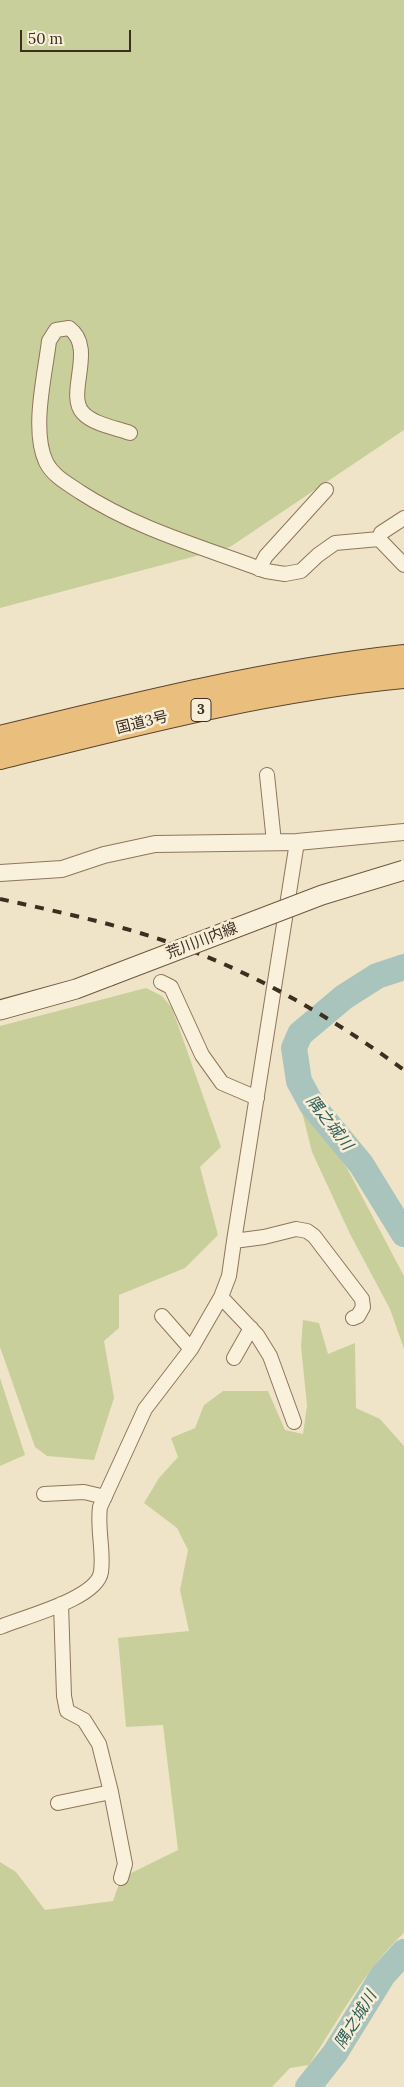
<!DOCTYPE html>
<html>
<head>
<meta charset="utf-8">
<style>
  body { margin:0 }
  #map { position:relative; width:404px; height:2087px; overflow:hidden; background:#f0e4c8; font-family:Lora,serif }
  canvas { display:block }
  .scale { position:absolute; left:20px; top:30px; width:111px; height:22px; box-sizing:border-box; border:2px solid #3d2e20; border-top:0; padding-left:6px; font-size:15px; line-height:18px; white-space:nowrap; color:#3d2e20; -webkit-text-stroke:4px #f7eed8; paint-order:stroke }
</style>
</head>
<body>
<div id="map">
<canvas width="404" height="2087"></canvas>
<div class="scale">50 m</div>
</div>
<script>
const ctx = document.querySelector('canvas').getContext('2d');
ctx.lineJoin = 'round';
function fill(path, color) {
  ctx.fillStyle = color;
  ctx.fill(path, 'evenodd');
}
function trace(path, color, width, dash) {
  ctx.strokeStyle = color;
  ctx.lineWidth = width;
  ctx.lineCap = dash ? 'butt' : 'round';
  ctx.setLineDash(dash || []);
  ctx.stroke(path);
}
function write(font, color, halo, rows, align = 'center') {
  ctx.font = font + ' Lora,"Noto Sans JP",serif';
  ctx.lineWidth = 5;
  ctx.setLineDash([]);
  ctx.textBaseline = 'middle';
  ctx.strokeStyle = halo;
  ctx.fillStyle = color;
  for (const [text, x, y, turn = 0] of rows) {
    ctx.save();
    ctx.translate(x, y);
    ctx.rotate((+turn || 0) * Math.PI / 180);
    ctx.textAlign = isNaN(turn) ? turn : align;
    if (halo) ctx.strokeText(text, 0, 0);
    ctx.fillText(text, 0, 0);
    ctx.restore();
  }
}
const green = new Path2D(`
  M0,0H404V430L230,547L0,608Z
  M146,988L162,996L172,1008L221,1147L200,1167L218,1235L185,1268L119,1295V1328L104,1341L114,1398L94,1460L47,1456L35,1447L0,1347V1026Z
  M299,1100L347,1168L404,1276V1349L390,1309L350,1234L312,1152Z
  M303,1320L319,1323L328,1354L355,1343L356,1408L380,1419L404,1446V1933C366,1968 337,2022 309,2065L290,2068L272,2087H0V1862L16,1872L45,1910L113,1901L121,1878L178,1850L163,1725L126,1727L118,1638L189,1631L180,1590L188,1550L177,1528L144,1503L159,1478L178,1457L171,1438L195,1428L204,1405L223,1391H268L285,1430L303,1434L307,1406L301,1346Z
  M0,1378L25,1455L0,1466Z`);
const river = new Path2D(`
  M404,967L377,976L344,997L300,1034L294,1048L299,1081L312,1105L361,1164L404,1234
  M308,2087L335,2053L383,1975L404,1952`);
const minor = new Path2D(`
  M130,433C116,428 93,424 83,413C65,394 97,348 69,328L56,330L49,341C45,375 31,430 46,462C53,476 67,483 80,492C137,529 202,547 266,571L285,574L301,571L318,555L335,543L379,539L404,565
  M379,539L381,533L404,518
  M259,569L266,556L326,490
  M267,775L274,842
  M161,982L171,987L202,1055L222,1083L257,1098
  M234,1241L264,1237L296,1229L307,1231L314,1236L362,1299L363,1307L358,1316L353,1318
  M221,1297L257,1335L270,1356L294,1422
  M162,1316L191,1349
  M234,1358L251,1328
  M44,1494L84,1492L105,1497
  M61,1604L64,1696L67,1711L84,1720L99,1744L111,1792L125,1864L121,1878
  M0,1627C23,1617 97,1599 101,1572C104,1551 97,1529 100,1507L145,1409L191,1349L221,1297L229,1276L234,1241L297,842
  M58,1803L111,1792`);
const tertiary = new Path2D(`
  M0,873L62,869L104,855L155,844L297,842L404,832`);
const secondary = new Path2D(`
  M0,1010L76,989L110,976`);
const trunk = new Path2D(`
  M0,737C134,704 267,671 404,656
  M0,758C133,725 267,690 404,677`);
const rail = new Path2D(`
  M0,899C55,911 112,923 165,941C252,971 330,1016 404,1070`);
const secondaryBridge = new Path2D(`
  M110,976L322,895L404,870`);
const shields = [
  [201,710,20]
];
const shieldNames = [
  ["3",201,710]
];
const streetNames = [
  ["国道3号",142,723,-14],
  ["荒川川内線",202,941,-21]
];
const waterNames = [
  ["隅之城川",329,1123,52],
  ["隅之城川",356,2020,-58]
];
fill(green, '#c9cf9b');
trace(river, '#a9c4bc', 26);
trace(minor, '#8d765c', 16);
trace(tertiary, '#8d765c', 18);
trace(secondary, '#6f573f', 21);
trace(trunk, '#5b4430', 24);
trace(minor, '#faf1dc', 14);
trace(tertiary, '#faf1dc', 16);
trace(secondary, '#faf1dc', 19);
trace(trunk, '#eabe7c', 22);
trace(rail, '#3d2e20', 4, [9, 9]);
trace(secondaryBridge, '#6f573f', 21, []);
trace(secondaryBridge, '#faf1dc', 19);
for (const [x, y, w] of shields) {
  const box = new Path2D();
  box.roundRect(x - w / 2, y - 11.5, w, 23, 4);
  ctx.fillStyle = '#f7eed8';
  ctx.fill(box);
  trace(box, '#3d2e20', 1);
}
write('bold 14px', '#3d2e20', null, shieldNames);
write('15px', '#3d2e20', '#f7eed8', streetNames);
write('italic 16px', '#2f5d5a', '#f7eed8', waterNames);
</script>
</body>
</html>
